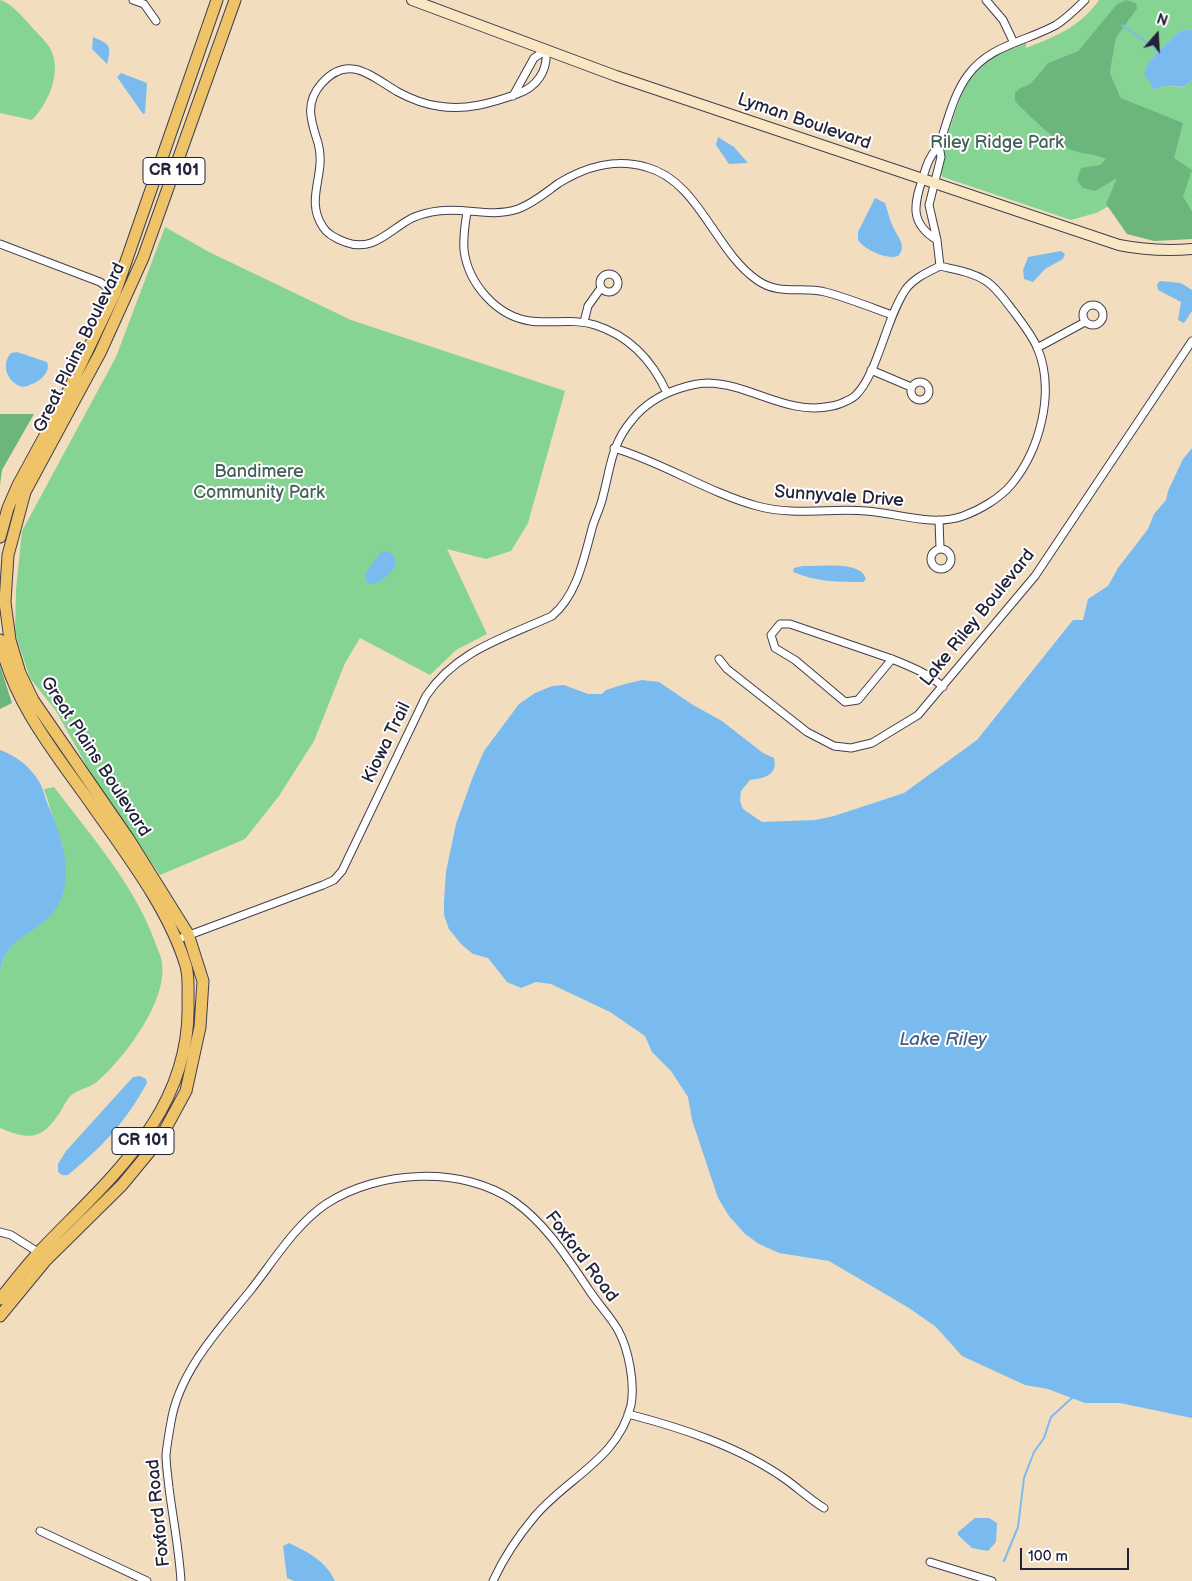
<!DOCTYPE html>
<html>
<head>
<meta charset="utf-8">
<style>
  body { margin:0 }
  #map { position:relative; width:1192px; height:1581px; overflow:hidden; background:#f2ddbf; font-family:"Balsamiq Sans",sans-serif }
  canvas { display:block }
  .north { position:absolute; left:1132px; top:10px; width:50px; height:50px; -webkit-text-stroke:4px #fff; paint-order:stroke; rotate:19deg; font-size:14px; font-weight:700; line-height:20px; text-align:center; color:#22223b }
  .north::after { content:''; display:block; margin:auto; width:18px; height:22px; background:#22223b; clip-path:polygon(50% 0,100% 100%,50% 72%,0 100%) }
  .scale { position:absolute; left:1020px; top:1548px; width:109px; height:22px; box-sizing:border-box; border:2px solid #22223b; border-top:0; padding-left:6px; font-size:15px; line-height:18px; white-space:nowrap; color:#22223b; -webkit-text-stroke:4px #fff; paint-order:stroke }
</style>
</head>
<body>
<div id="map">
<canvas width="1192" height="1581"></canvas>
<div class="north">N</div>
<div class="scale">100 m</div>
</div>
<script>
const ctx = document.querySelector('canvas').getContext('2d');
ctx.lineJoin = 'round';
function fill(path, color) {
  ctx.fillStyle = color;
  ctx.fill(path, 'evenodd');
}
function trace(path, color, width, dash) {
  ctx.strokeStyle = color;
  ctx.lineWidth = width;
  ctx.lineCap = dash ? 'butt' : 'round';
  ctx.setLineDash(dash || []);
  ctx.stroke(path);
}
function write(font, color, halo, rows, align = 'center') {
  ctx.font = font + ' "Balsamiq Sans",sans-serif';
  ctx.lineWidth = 4;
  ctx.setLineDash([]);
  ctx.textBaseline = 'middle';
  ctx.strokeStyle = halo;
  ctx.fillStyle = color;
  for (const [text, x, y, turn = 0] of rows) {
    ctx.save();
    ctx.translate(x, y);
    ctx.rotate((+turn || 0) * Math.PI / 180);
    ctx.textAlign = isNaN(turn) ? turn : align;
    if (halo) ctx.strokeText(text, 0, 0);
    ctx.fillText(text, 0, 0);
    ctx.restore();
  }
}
const green = new Path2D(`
  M0,0C11,3 22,16 30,25C36,32 45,40 50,48C63,71 48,104 32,120L0,113Z
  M1099,0H1192V29L1179,31L1149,61L1154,90C1157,89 1162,86 1166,86C1177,86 1183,91 1192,80V211L1183,196L1174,158L1139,106L1121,98L1110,73L1116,38L1137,9L1116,5L1078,51L1048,63L1030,84L1120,160L1124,177L1113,204L1096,213L1071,220L943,177C935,168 958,100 965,88C969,80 976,72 982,66C994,54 1011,49 1026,42V48C1055,37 1081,26 1099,0Z
  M165,227L209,252L351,320L565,391L528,523L511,551L486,559L447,549L487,634L456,650L430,675L360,638L345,663L314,741L279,796L245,839L160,875L94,779L56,711L30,678L15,633L16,589L22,531L116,357Z
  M54,787C91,836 134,884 155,942C157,949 162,957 162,964C167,1001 126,1056 99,1080C93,1087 81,1088 73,1094C68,1097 65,1104 62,1109C44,1138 32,1142 0,1128V971C3,955 10,946 23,936L63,847L44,789Z`);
const forest = new Path2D(`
  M1126,0L1136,3L1137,9L1116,38L1110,73L1121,98L1183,123L1174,158L1192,170L1183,196L1192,211V239L1154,241L1127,234L1106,204L1117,178L1095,191L1083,188L1077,180L1081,168L1100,165L1106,159C1095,154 1083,154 1071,150C1063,147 1021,109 1015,101V93L1019,89L1030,84L1048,63L1078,51L1116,5Z
  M0,414H34L2,470L0,485Z
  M0,666L12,703L0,709Z`);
const water = new Path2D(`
  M1192,29V80C1183,91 1177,85 1166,86C1162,86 1157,89 1153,90L1151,83L1144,75L1149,61L1179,31Z
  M93,37C110,44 112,46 107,64L92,49Z
  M121,73L147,83L145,113L143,114L117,77Z
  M718,137L734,147L748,163L729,164L716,145Z
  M875,198L885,203C888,211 889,219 893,227C897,236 908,246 898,256C887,260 865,250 858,240V232Z
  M1061,251L1065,254L1063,259L1045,269L1033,282L1024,279L1023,270L1028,257Z
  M1160,281L1181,283L1192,290V311L1184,323L1178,320L1181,302L1158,290L1157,284Z
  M17,352L47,362C52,375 34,385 23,387C8,384 0,365 11,353Z
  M1192,448V1418L1120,1403H1085L1048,1389L1025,1385L962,1356L936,1327L909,1308L829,1261L779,1253L759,1244L745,1234L729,1216L718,1198L692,1120L688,1097L671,1071L652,1052L645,1036L610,1012L551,984L536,982L521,988L507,982L488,958L473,954L461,944L449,929L444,915V902L446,872L456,824L472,779L484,751L519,704L535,693L552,686L564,685L588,694H602L606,690L625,684L642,680L659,682L693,705L722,721L763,753L774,758C778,776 764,778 750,780L741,791L740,801L743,809L762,822L815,820L834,816L904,793L977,740L1073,620H1083L1088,599L1108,586L1118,568L1148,529L1154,514L1166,500L1168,491L1183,459Z
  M381,552L386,551L394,555L396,564C391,573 381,584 370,584L366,581V572Z
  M803,566C819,567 861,560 866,579L863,582C837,582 817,582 793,572L794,568Z
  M0,750C14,755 27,764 36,777C43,786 44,795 48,805C61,834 75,874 58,905C42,934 6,934 0,971Z
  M140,1076L146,1079L147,1083C124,1124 104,1145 68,1175H62L58,1172V1164L66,1151L133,1077Z
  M975,1518H989L997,1523L996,1542L988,1551L972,1548L958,1535V1532Z
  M289,1543C308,1552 326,1561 335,1581H294L287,1578L283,1546Z`);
const stream = new Path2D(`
  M1122,25L1160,52
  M1004,1561L1018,1527L1024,1478L1034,1452L1044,1438L1051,1417L1073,1397`);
const street = new Path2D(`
  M133,0L144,4L156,21
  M986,0L1003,20L1013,41
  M546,50C548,71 537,87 517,94C492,103 465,111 438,106C423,104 411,99 398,92C372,77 349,53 322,83C304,103 311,121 318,143C327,174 304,199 323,227C327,234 337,239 345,242C373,253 389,230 412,218C419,215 430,212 438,211C465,207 491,218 518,209C534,203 545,193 559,183C585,167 616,158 646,167C699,181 714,250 757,280C779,296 802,286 825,292C848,298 870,307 892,315
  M513,96L534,58L546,50
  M939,146L941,157L929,205L937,240L940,266
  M467,212C465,224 463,237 464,250C468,283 496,316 530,321C551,324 574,318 595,325C630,336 652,360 667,393
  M937,240C909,223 914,204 923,177C927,164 930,155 939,146C947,123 953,95 968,75C990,45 1025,42 1056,25C1067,18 1076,9 1085,0
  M0,244L100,282L115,293
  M600 283a9 9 0 1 1 18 0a9 9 0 1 1-18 0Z
  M1083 315a10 10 0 1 1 20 0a10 10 0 1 1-20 0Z
  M584,322L588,306L601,288
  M1037,348L1085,322
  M871,370L911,387
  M911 391a9 9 0 1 1 18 0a9 9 0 1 1-18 0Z
  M939,520L940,548
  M931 559a10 10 0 1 1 20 0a10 10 0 1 1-20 0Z
  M719,659L727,669L807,732L834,746L851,748L872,743L918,715L1035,576L1192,341
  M892,659L858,700L845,702L795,660L775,648L771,635L780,624H790L892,659C911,667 928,673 943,687
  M176,940L323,885L334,880L342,871L426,696C457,650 504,638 552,616C578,594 584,557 593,525C596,516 601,506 603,496C611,466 611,445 632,420C644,405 660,395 678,389C687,386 698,383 708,383C751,384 787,416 832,406C839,405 852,399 856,395C878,373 886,318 906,289C914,278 928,272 940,266C956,270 972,272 986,281C997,288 1006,302 1014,312C1022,323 1031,334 1037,347C1056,391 1040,450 1011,485C1000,498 980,510 963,516C932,527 898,513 866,511C830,508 794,516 757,506C707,492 664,463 614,448
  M0,1232L11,1235L41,1254
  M628,1414C682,1428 741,1447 788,1481C800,1490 811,1500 824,1508
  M40,1531L147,1581
  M930,1562L992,1581
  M181,1581C179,1549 173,1519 169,1488C168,1477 166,1466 166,1455C167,1444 169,1433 171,1422C179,1372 219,1329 250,1291C273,1262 295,1225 326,1204C378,1170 463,1165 515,1202C546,1224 568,1259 589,1290C598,1304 610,1316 618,1330C629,1350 635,1384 631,1405C619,1458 567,1478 535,1516C519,1535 503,1559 493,1581`);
const secondary = new Path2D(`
  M412,0L616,76L1119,245C1144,250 1167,251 1192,249`);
const primary = new Path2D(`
  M0,537L8,508L18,485L60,408L115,293L217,0
  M0,640C13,703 56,754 92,805C126,854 169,909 186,966C189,977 188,990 188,1001C192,1112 110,1178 40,1251C26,1266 13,1283 0,1299
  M0,1316L46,1260L122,1185L160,1139L186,1091L200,1027L203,981L188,934L128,838L33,700L20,673L10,640L5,602L8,555L25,492L100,353L143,258L235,0`);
const shields = [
  [174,171,62],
  [143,1141,62]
];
const shieldNames = [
  ["CR 101",174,171],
  ["CR 101",143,1141]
];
const streetNames = [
  ["Lyman Boulevard",804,122,19],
  ["Great Plains Boulevard",80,348,-64],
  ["Sunnyvale Drive",839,497,4],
  ["Lake Riley Boulevard",978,618,-51],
  ["Kiowa Trail",387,743,-64],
  ["Great Plains Boulevard",95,757,57],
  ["Foxford Road",581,1257,53],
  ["Foxford Road",159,1513,-96]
];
const parkNames = [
  ["Riley Ridge Park",997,143],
  ["Bandimere",259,472],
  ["Community Park",259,493]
];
const waterNames = [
  ["Lake Riley",943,1040]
];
fill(green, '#85d493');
fill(forest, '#6cb67d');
fill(water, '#7abbef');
trace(stream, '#7abbef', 2);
trace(street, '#413e4f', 9);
trace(secondary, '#413e4f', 12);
trace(primary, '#413e4f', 13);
trace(street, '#fff', 7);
trace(secondary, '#f9e7c3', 10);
trace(primary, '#efc469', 11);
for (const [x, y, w] of shields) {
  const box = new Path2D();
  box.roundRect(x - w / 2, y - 13.5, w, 27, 4);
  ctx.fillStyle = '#fff';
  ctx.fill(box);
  trace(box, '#22223b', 1);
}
write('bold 16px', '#22223b', null, shieldNames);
write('18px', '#22223b', '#fff', streetNames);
write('18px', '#45605a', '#fff', parkNames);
write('italic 19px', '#455f83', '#fff', waterNames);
</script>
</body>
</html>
